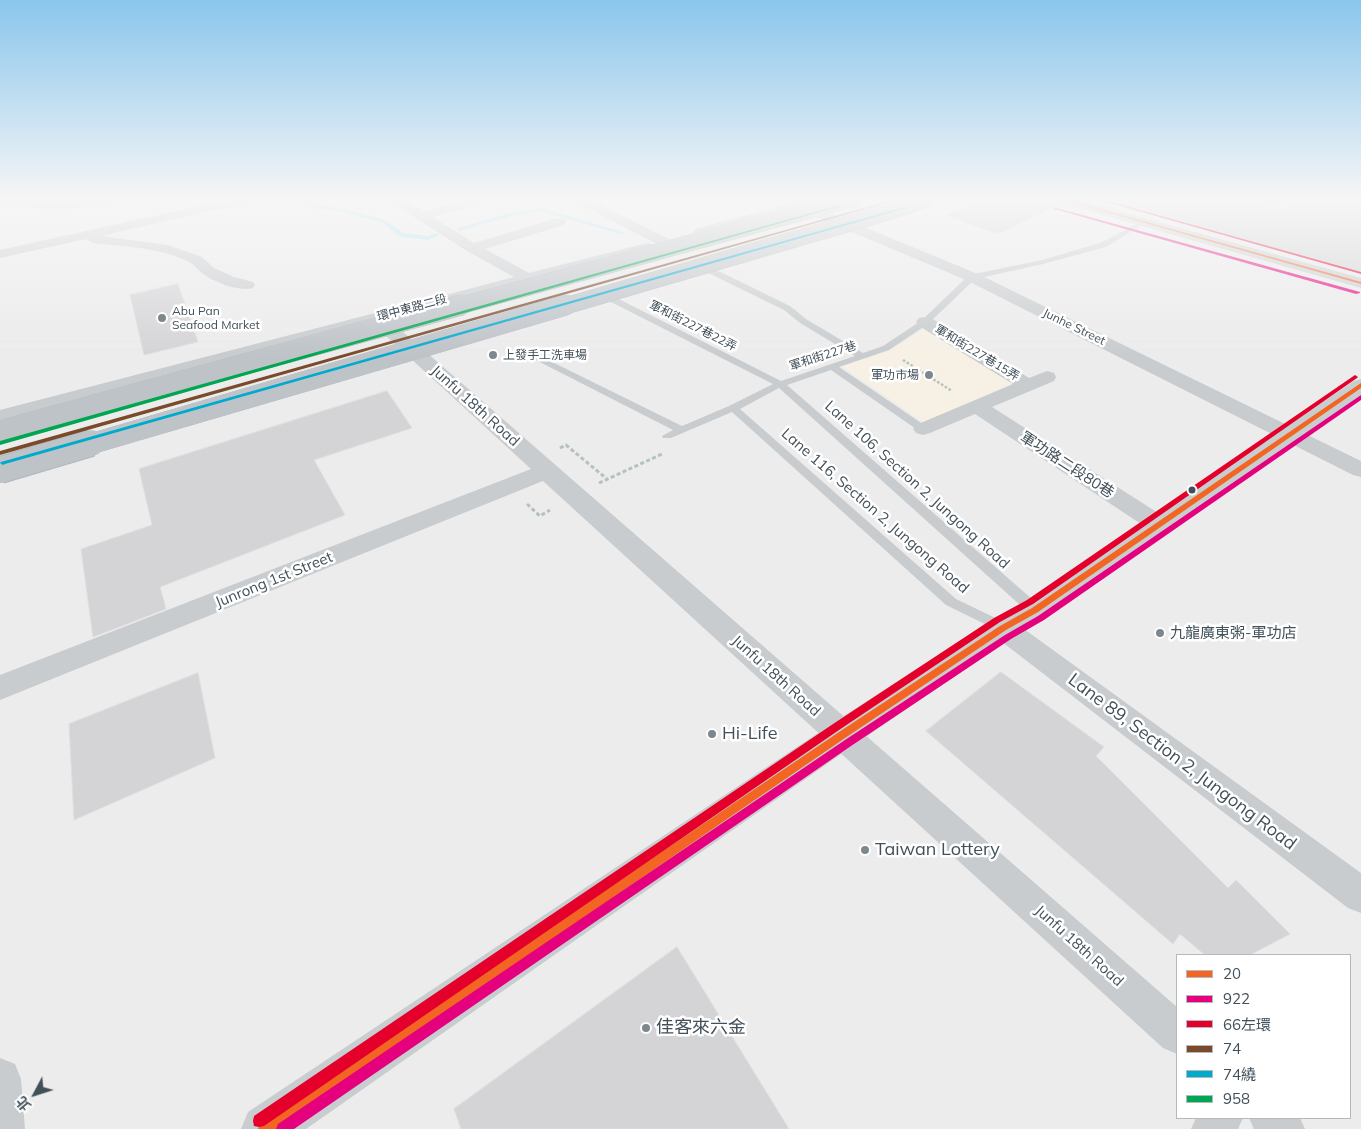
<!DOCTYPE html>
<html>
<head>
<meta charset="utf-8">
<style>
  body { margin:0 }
  #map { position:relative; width:1361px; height:1129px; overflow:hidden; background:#edecec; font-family:Mulish,"Noto Sans TC",sans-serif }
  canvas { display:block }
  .legend { position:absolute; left:1176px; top:954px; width:175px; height:165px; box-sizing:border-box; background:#fff; border:1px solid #b3b9bd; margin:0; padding:6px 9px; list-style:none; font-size:15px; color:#42505a }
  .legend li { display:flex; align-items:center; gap:10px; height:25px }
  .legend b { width:25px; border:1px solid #b3b9bd }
  .north { position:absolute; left:10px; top:1069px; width:50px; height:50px; -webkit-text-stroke:4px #fff; paint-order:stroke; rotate:230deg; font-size:14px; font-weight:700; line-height:20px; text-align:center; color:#42505a }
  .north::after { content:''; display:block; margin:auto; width:18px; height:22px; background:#42505a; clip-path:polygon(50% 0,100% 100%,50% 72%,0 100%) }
</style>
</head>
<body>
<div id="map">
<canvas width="1361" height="1129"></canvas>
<ul class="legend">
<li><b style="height:6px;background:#f26522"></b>20</li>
<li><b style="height:6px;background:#e5007d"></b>922</li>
<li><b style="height:6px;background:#e4002b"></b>66左環</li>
<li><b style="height:6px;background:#7a4b2a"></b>74</li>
<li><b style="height:6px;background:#00a9ce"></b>74繞</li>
<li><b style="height:6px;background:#00a651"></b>958</li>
</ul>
<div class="north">北</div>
</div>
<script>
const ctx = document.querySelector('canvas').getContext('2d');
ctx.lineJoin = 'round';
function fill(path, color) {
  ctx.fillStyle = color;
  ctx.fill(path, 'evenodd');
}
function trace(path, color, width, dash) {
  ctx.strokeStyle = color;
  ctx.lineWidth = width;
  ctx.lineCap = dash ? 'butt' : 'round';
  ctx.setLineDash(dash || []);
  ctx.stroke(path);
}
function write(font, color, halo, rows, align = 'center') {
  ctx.font = font + ' Mulish,"Noto Sans TC",sans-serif';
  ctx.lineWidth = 5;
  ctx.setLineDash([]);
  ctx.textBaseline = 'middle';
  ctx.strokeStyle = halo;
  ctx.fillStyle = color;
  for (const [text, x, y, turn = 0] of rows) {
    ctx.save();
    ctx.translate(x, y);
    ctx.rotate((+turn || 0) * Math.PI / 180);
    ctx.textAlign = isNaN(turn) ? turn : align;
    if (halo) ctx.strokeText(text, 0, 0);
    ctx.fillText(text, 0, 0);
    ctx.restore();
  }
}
const commercial = new Path2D(`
  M926,327L1019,385L923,422L841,366L889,351Z`);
const stream = new Path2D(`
  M289,198H295L314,205L339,207L385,220L403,233L428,236L437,233L440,235L428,240L401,237L381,222L339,211L311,208Z
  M542,208L626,233L621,234L542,212L512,216L459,231L456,229L512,212Z`);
const building = new Path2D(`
  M992,198H1049L1052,203L1059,205L998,234L945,215Z
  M1122,198H1234L1282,211L1309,198H1350L1361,200V273L1121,205Z
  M178,284L198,342L144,355L130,295Z
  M387,391L412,428L314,460L345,515L160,587L166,609L93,637L81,549L152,525L139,469Z
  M1001,672L1104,747L1096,756L1228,888L1236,880L1290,934L1250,955H1205L1180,934L1173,944L926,731Z
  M198,673L215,758L74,820L69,724Z
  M677,947L789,1129H461L454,1109Z`);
const pathFar1 = new Path2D(`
  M903,360L952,391`);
const path = new Path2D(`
  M560,448L566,445L607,479
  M599,483L662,454
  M527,504L540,516L550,510`);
const service = new Path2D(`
  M1142,221L1147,222L1106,247L1043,264L975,279L928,324L889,350L839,367L927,427L928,429L927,431H919L831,370L787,385L1040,606L1042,610L1040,614H1030L779,388L740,409L956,599L1008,624L1010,628L1008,632L1003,633L946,605L732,412L671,438H663L662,436L673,430L528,356L530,354H536L682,426L729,406L773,384L597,295V291H603L781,381L855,356L800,323L784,310L694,266V262H700L790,306L806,319L863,353L883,346L922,320L969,275L1042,260L1100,243Z`);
const minor = new Path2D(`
  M0,198L57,201L96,198H120L119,201C79,211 40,211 0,203Z
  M235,198H257L251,202L101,236L168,245L202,257L214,268L234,277L253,282L255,285L253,288C239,292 213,282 202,273C198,270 195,265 191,263C162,247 125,247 93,243L86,239L0,258V250Z
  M388,198H402L423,211L472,198H491L490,201L433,217L474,243L554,219H564L566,222L564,225L485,249L529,273L647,243L652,244L654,247L652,250L429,309L423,307L421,304L423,301L514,277L467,251L389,201Z
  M572,198H587L669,239L671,242L669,245H659L573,201Z
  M810,198H829L828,201L811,205L978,274L1361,461V477L1353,475L966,280L797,209L700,236L695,235L693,232L695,229L788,204L789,200H799Z
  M1248,198H1288C1278,210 1263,204 1249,201Z
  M379,312L385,313L387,318L1177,1007V1054L1163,1048L543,481L0,700V675L531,469L373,324L0,422V410Z
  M925,317L931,318L1029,378L1047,371L1054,373L1056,377L1054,381L992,407L1166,518L1170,524L1166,530L1158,532L1150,530L975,414L930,433L923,435L916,433L913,429L916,425L1013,384L919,326L916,322L919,318Z
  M1003,617L1013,621L1361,873V913L1348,908L993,635L989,628L993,621Z
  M0,1058L15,1064L21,1079L25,1129H0Z
  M1196,1118H1243L1238,1129H1191Z
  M1249,1118H1300L1305,1129H1254Z`);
const secondary = new Path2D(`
  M1051,198H1072L1361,278V288L1053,201Z
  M1361,379V395L1045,618L1014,636L854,745L306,1129H241L248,1112L830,725L992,620L1025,602L1354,381Z`);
const trunkBridgeFar2 = new Path2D(`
  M456,307L854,198
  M562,307L898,209L929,198`);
const trunkBridgeFar1 = new Path2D(`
  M0,431L461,305
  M87,445L566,305`);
const trunkBridge = new Path2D(`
  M0,470L91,443`);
const bus1 = new Path2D(`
  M1056,198H1061L1361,282V284Z
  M1361,383V388L1038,612L1006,630L845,738L276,1129H258L260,1124L839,732L1000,626L1032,608Z`);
const bus2 = new Path2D(`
  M1054,207L1360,292V293L1356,294L1054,209Z
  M1361,395V400L1044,620L1011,639L851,746L294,1129H276L278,1124L845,740L1005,635L1038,616Z`);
const bus3 = new Path2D(`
  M1092,198H1097L1361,272V274Z
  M1355,375L1358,377L1357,378L1033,604L1000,622L839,730L264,1126L259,1127L254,1126L253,1121L254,1116L833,724L994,618L1027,600Z`);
const bus4 = new Path2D(`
  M899,198H904L0,455V451Z`);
const bus5 = new Path2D(`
  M904,207L907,208L5,464L3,465L0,463L1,462Z`);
const bus6 = new Path2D(`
  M864,198H869L0,445V441Z`);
const markers = [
  [162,318,5,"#7e878d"],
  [493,355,5,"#7e878d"],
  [929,375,5,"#7e878d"],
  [1192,490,4.5,"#42505a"],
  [1160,633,5,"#7e878d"],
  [712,734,5,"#7e878d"],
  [865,850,5,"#7e878d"],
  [646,1028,5,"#7e878d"]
];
const farStreetnames = [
  ["環中東路二段",412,308,-15],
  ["軍和街227巷22弄",693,326,27],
  ["Junhe Street",1074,327,26],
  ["軍和街227巷15弄",977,353,31],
  ["軍和街227巷",823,356,-18]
];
const farPoinames = [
  ["Abu Pan",172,311],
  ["Seafood Market",172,325],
  ["上發手工洗車場",503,355],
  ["軍功市場",919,375,"right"]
];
const streetNames = [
  ["Junfu 18th Road",475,406,42],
  ["軍功路二段80巷",1067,465,33],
  ["Lane 106, Section 2, Jungong Road",917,485,42],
  ["Lane 116, Section 2, Jungong Road",875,511,41],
  ["Junrong 1st Street",274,580,-22],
  ["Junfu 18th Road",776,676,42],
  ["Junfu 18th Road",1079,946,42]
];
const poiNames = [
  ["九龍廣東粥-軍功店",1170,633]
];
const nearPoinames = [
  ["Hi-Life",722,734],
  ["Taiwan Lottery",875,850],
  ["佳客來六金",656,1028]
];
const nearStreetnames = [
  ["Lane 89, Section 2, Jungong Road",1182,762,37]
];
fill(commercial, '#f6f0e5');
fill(stream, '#9ee2f1');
fill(building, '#d4d4d7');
trace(building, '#dededf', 1);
trace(pathFar1, '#b4c2bd', 2.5, [2.5, 2]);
trace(path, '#b4c2bd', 3, [4, 2.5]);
fill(service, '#c8ccce');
fill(minor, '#c8ccce');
fill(secondary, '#c8cdd0');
trace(trunkBridgeFar2, '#b0b6bd', 17, []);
trace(trunkBridgeFar1, '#b0b6bd', 21, []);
trace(trunkBridge, '#b0b6bd', 28, []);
trace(trunkBridgeFar2, '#bec3c8', 16);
trace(trunkBridgeFar1, '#bec3c8', 21);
trace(trunkBridge, '#bec3c8', 26);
fill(bus1, '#f26522');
fill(bus2, '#e5007d');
fill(bus3, '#e4002b');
fill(bus4, '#7a4b2a');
fill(bus5, '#00a9ce');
fill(bus6, '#00a651');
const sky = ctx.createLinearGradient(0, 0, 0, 356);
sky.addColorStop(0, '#8ac6ec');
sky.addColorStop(0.56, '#f7f6f6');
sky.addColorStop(1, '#f7f6f600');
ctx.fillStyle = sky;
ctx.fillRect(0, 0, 1361, 356);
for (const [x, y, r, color] of markers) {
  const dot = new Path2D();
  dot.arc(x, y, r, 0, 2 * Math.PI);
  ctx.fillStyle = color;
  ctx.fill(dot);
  trace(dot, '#fff', 2);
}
write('12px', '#42505a', '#fff', farStreetnames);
write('12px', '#42505a', '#fff', farPoinames, 'left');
write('15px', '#42505a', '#fff', streetNames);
write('15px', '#42505a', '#fff', poiNames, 'left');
write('18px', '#42505a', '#fff', nearPoinames, 'left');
write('18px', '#42505a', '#fff', nearStreetnames);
</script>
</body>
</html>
